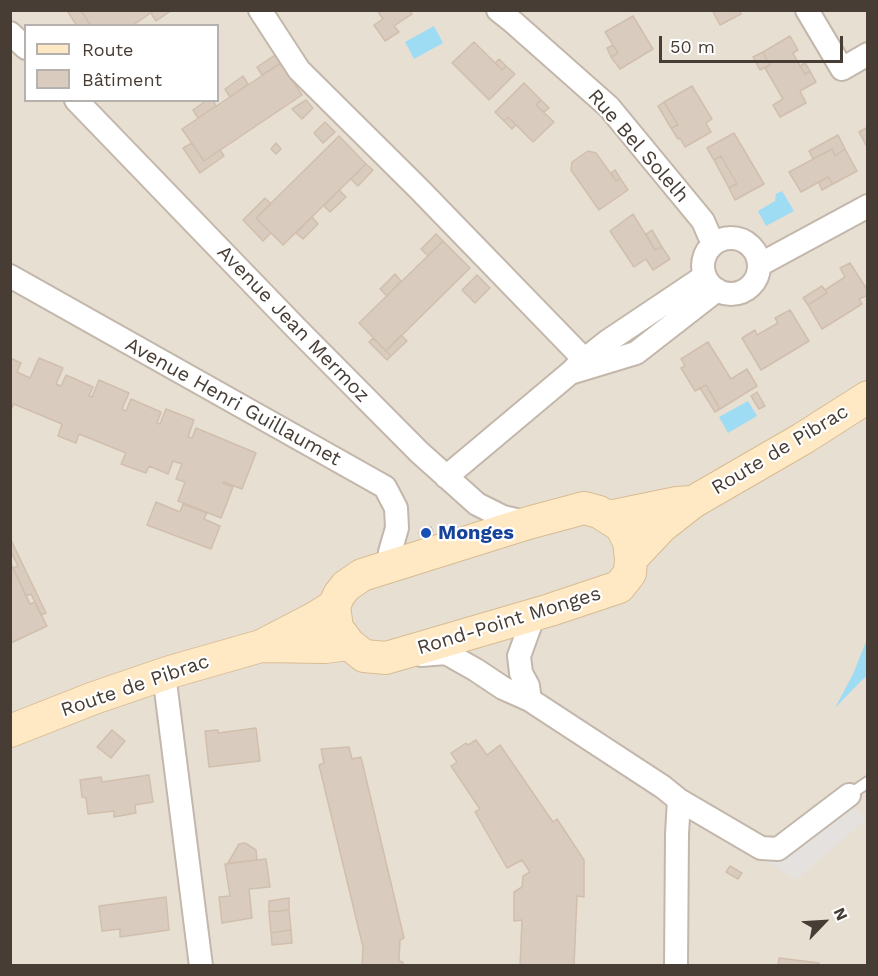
<!DOCTYPE html>
<html>
<head>
<meta charset="utf-8">
<style>
  body { margin:0 }
  #map { position:relative; width:878px; height:976px; overflow:hidden; background:#f4eee5; font-family:"Work Sans",sans-serif }
  canvas { display:block }
  .frame { position:absolute; inset:0; border:12px solid #473d35; pointer-events:none }
  .legend { position:absolute; left:24px; top:24px; width:195px; height:78px; box-sizing:border-box; background:#fff; border:2px solid #b5b1ae; margin:0; padding:8px 10px; list-style:none; font-size:18px; color:#473d35 }
  .legend li { display:flex; align-items:center; gap:12px; height:30px }
  .legend b { width:30px; border:2px solid #b5b1ae }
  .north { position:absolute; left:794px; top:892px; width:60px; height:60px; -webkit-text-stroke:4px #fff; paint-order:stroke; rotate:65deg; font-size:16px; font-weight:700; line-height:24px; text-align:center; color:#473d35 }
  .north::after { content:''; display:block; margin:auto; width:21px; height:27px; background:#473d35; clip-path:polygon(50% 0,100% 100%,50% 72%,0 100%) }
  .scale { position:absolute; left:659px; top:36px; width:184px; height:27px; box-sizing:border-box; border:3px solid #473d35; border-top:0; padding-left:8px; font-size:18px; line-height:21px; white-space:nowrap; color:#473d35; -webkit-text-stroke:4px #fff; paint-order:stroke }
</style>
</head>
<body>
<div id="map">
<canvas width="878" height="976"></canvas>
<div class="frame"></div>
<ul class="legend">
<li><b style="height:8px;background:#ffe9c4"></b>Route</li>
<li><b style="height:16px;background:#d9cbbd"></b>Bâtiment</li>
</ul>
<div class="north">N</div>
<div class="scale">50 m</div>
</div>
<script>
const ctx = document.querySelector('canvas').getContext('2d');
ctx.lineJoin = 'round';
function fill(path, color) {
  ctx.fillStyle = color;
  ctx.fill(path, 'evenodd');
}
function trace(path, color, width, dash) {
  ctx.strokeStyle = color;
  ctx.lineWidth = width;
  ctx.lineCap = dash ? 'butt' : 'round';
  ctx.setLineDash(dash || []);
  ctx.stroke(path);
}
function write(font, color, halo, rows, align = 'center') {
  ctx.font = font + ' "Work Sans",sans-serif';
  ctx.lineWidth = 4.5;
  ctx.setLineDash([]);
  ctx.textBaseline = 'middle';
  ctx.strokeStyle = halo;
  ctx.fillStyle = color;
  for (const [text, x, y, turn = 0] of rows) {
    ctx.save();
    ctx.translate(x, y);
    ctx.rotate((+turn || 0) * Math.PI / 180);
    ctx.textAlign = isNaN(turn) ? turn : align;
    if (halo) ctx.strokeText(text, 0, 0);
    ctx.fillText(text, 0, 0);
    ctx.restore();
  }
}
const residential = new Path2D(`
  M10,11H867V965H11ZM26,26H218V100H26Z`);
const parking = new Path2D(`
  M834,794L867,819L796,880L756,855Z`);
const water = new Path2D(`
  M434,26L443,43L414,59L405,42Z
  M782,191L794,211L766,226L758,211L775,201L776,194Z
  M748,401L757,416L728,433L719,417Z
  M867,639V676L862,680L835,708L853,674Z`);
const building = new Path2D(`
  M70,10H84L82,12L91,26H77L68,12Z
  M84,10H155L132,26H91L82,12Z
  M155,10H172L156,21L151,13Z
  M377,10H410L412,14L394,26L399,32L385,41L374,25L383,19Z
  M712,10H739L741,14L720,25Z
  M633,16L653,49L620,69L611,57L618,53L605,32Z
  M790,36L798,50L793,53L800,66L805,74L810,71L816,82L800,91L806,103L780,117L773,105L783,99L765,68L770,65L763,52Z
  M474,42L502,70L506,66L515,74L489,100L452,63Z
  M613,45L618,53L611,57L607,48Z
  M763,52L770,65L760,70L753,57Z
  M275,55L281,63L262,75L257,67Z
  M499,59L506,66L502,70L495,63Z
  M281,63L302,95L204,161L182,129Z
  M805,63L810,71L805,74L800,66Z
  M243,76L248,84L230,97L225,89Z
  M524,83L541,100L536,105L554,122L533,142L508,117L504,121L495,112Z
  M692,86L712,119L706,123L711,132L685,147L680,138L678,139L671,128L678,125L664,102Z
  M207,100H213L216,106L198,118L193,110Z
  M306,100L313,108L302,119L292,109Z
  M541,100L549,108L544,112L536,105Z
  M664,102L678,125L671,128L658,106Z
  M508,117L516,125L512,129L504,121Z
  M325,122L335,132L323,143L314,133Z
  M868,127V149L859,132Z
  M734,133L764,184L735,200L729,188L737,184L721,156L714,160L707,148Z
  M838,135L845,149L835,156L832,149L813,159L809,151Z
  M339,136L366,164L283,245L256,218Z
  M192,143L204,161L220,150L224,156L200,173L183,148Z
  M276,143L281,149L276,154L271,149Z
  M832,149L835,156L845,149L857,171L833,184L828,177L801,192L789,172Z
  M588,151L596,153L616,181L620,178L628,190L599,210L571,170L572,162Z
  M721,156L737,184L729,188L714,160Z
  M366,164L373,170L358,186L351,179Z
  M615,170L620,178L616,181L611,173Z
  M828,177L833,184L822,190L819,183Z
  M339,190L346,197L330,212L324,206Z
  M265,198L271,204L256,218L271,233L263,241L243,220Z
  M633,214L655,250L662,247L670,259L653,270L646,259L634,267L610,231Z
  M312,217L318,224L303,239L296,233Z
  M652,230L662,247L655,250L646,234Z
  M436,234L443,241L428,256L421,249Z
  M443,241L470,268L386,351L359,323Z
  M850,263L868,291V295L859,299L862,304L822,329L808,305L827,293L825,290L845,277L840,268Z
  M395,274L401,281L387,296L380,289Z
  M477,275L490,288L475,303L462,290Z
  M822,286L827,293L808,305L803,298Z
  M790,310L809,341L761,370L742,338L755,330L757,335L778,323L775,318Z
  M401,335L407,341L391,356L386,351Z
  M373,338L391,356L387,360L369,342Z
  M708,342L731,379L747,369L757,386L720,409L706,385L695,391L681,368L685,366L681,359Z
  M10,358L21,363L17,372L30,378L39,358L63,368L56,384L61,386L66,375L93,387L89,396L92,397L99,380L129,393L122,409L126,411L131,399L161,412L157,423L160,424L166,409L194,420L188,437L192,438L196,428L256,453L242,489L224,482L223,483L233,487L221,518L178,501L185,482L176,479L182,464L173,461L168,474L149,466L146,473L121,464L126,453L79,434L76,443L58,436L62,424L14,404L10,411Z
  M706,385L720,409L715,412L700,388Z
  M757,392L765,406L759,409L751,396Z
  M156,502L180,512L183,504L207,513L204,519L220,526L211,549L147,525Z
  M431,527L433,532L420,536L419,532Z
  M10,538L46,613L41,615L31,594L26,596L13,568L18,566L10,550Z
  M10,562L30,604L35,602L47,626L11,643Z
  M256,728L260,761L209,767L205,731L218,730V733Z
  M112,730L125,741L111,758L97,747Z
  M476,740L487,755L500,745L553,822L557,819L584,860V897L577,896L574,966H520L522,920L514,921V892L522,887L523,876L530,872L522,860L507,868L475,812L480,809L451,766L457,762L451,753L466,743L468,745Z
  M349,747L352,759L361,757L404,938L400,940L399,961L403,962V966H362L363,947L319,765L324,763L321,749Z
  M149,775L153,802L135,805L136,813L114,817V811L88,814L86,798L82,797L80,780L101,777L102,782Z
  M245,843L256,850L257,860L228,863L239,844Z
  M266,859L270,887L249,889L252,918L222,923L219,897L230,896L225,864Z
  M730,866L742,873L738,879L726,872Z
  M166,897L169,930L120,937V929L102,931L99,906Z
  M289,898V910L269,912V901Z
  M289,910L291,930L271,933L269,912Z
  M291,930L292,943L272,945L271,933Z
  M779,958L819,963V966H778Z`);
const service = new Path2D(`
  M849,795L868,782`);
const minor = new Path2D(`
  M260,10L299,70L419,189L578,353L580,363L570,373L446,477
  M498,10L513,22L609,107L703,221L713,244
  M807,10L842,69L868,54
  M10,33L26,48
  M76,100L296,328L419,452L477,504L503,517L528,523
  M703 266a28 28 0 1 1 56 0a28 28 0 1 1-56 0Z
  M759,265L868,206
  M10,276L385,487L396,508L397,528L390,552L391,565
  M580,363L608,341L705,276
  M570,373L636,353L717,290
  M421,655L446,653L476,670L503,688L530,700L663,787L679,800L761,848L778,849L849,795
  M164,674L201,966
  M530,700L528,686L521,673L519,656L534,615
  M676,966L677,834L679,800`);
const secondary = new Path2D(`
  M584,508L599,512L621,526L629,542L631,559L630,573L619,587L550,610L386,658L364,656L349,644L337,628L334,606L339,595L346,586L362,575L528,523Z
  M609,517L677,503L692,502
  M631,559L661,527L693,502L802,439L868,397
  M263,646L325,647L349,644
  M10,731L94,698L170,672L261,646L315,618L334,606`);
const markers = [
  [426,533,6,"#1a4fb4"]
];
const streetNames = [
  ["Rue Bel Solelh",638,146,49],
  ["Avenue Jean Mermoz",293,324,46],
  ["Avenue Henri Guillaumet",233,402,29],
  ["Route de Pibrac",780,450,-31],
  ["Rond-Point Monges",509,621,-17],
  ["Route de Pibrac",135,686,-19]
];
const transitNames = [
  ["Monges",438,533]
];
fill(residential, '#e8dfd3');
fill(parking, '#e4e1de');
fill(water, '#9edcf4');
fill(building, '#d9cbbd');
trace(building, '#d1bfad', 1.5);
trace(service, '#c3b7ab', 14);
trace(minor, '#c3b7ab', 26);
trace(secondary, '#d7bc93', 34);
trace(service, '#fff', 10);
trace(minor, '#fff', 22);
trace(secondary, '#ffe9c4', 32);
for (const [x, y, r, color] of markers) {
  const dot = new Path2D();
  dot.arc(x, y, r, 0, 2 * Math.PI);
  ctx.fillStyle = color;
  ctx.fill(dot);
  trace(dot, '#fff', 2);
}
write('20px', '#473d35', '#fff', streetNames);
write('bold 20px', '#164399', '#fff', transitNames, 'left');
</script>
</body>
</html>
